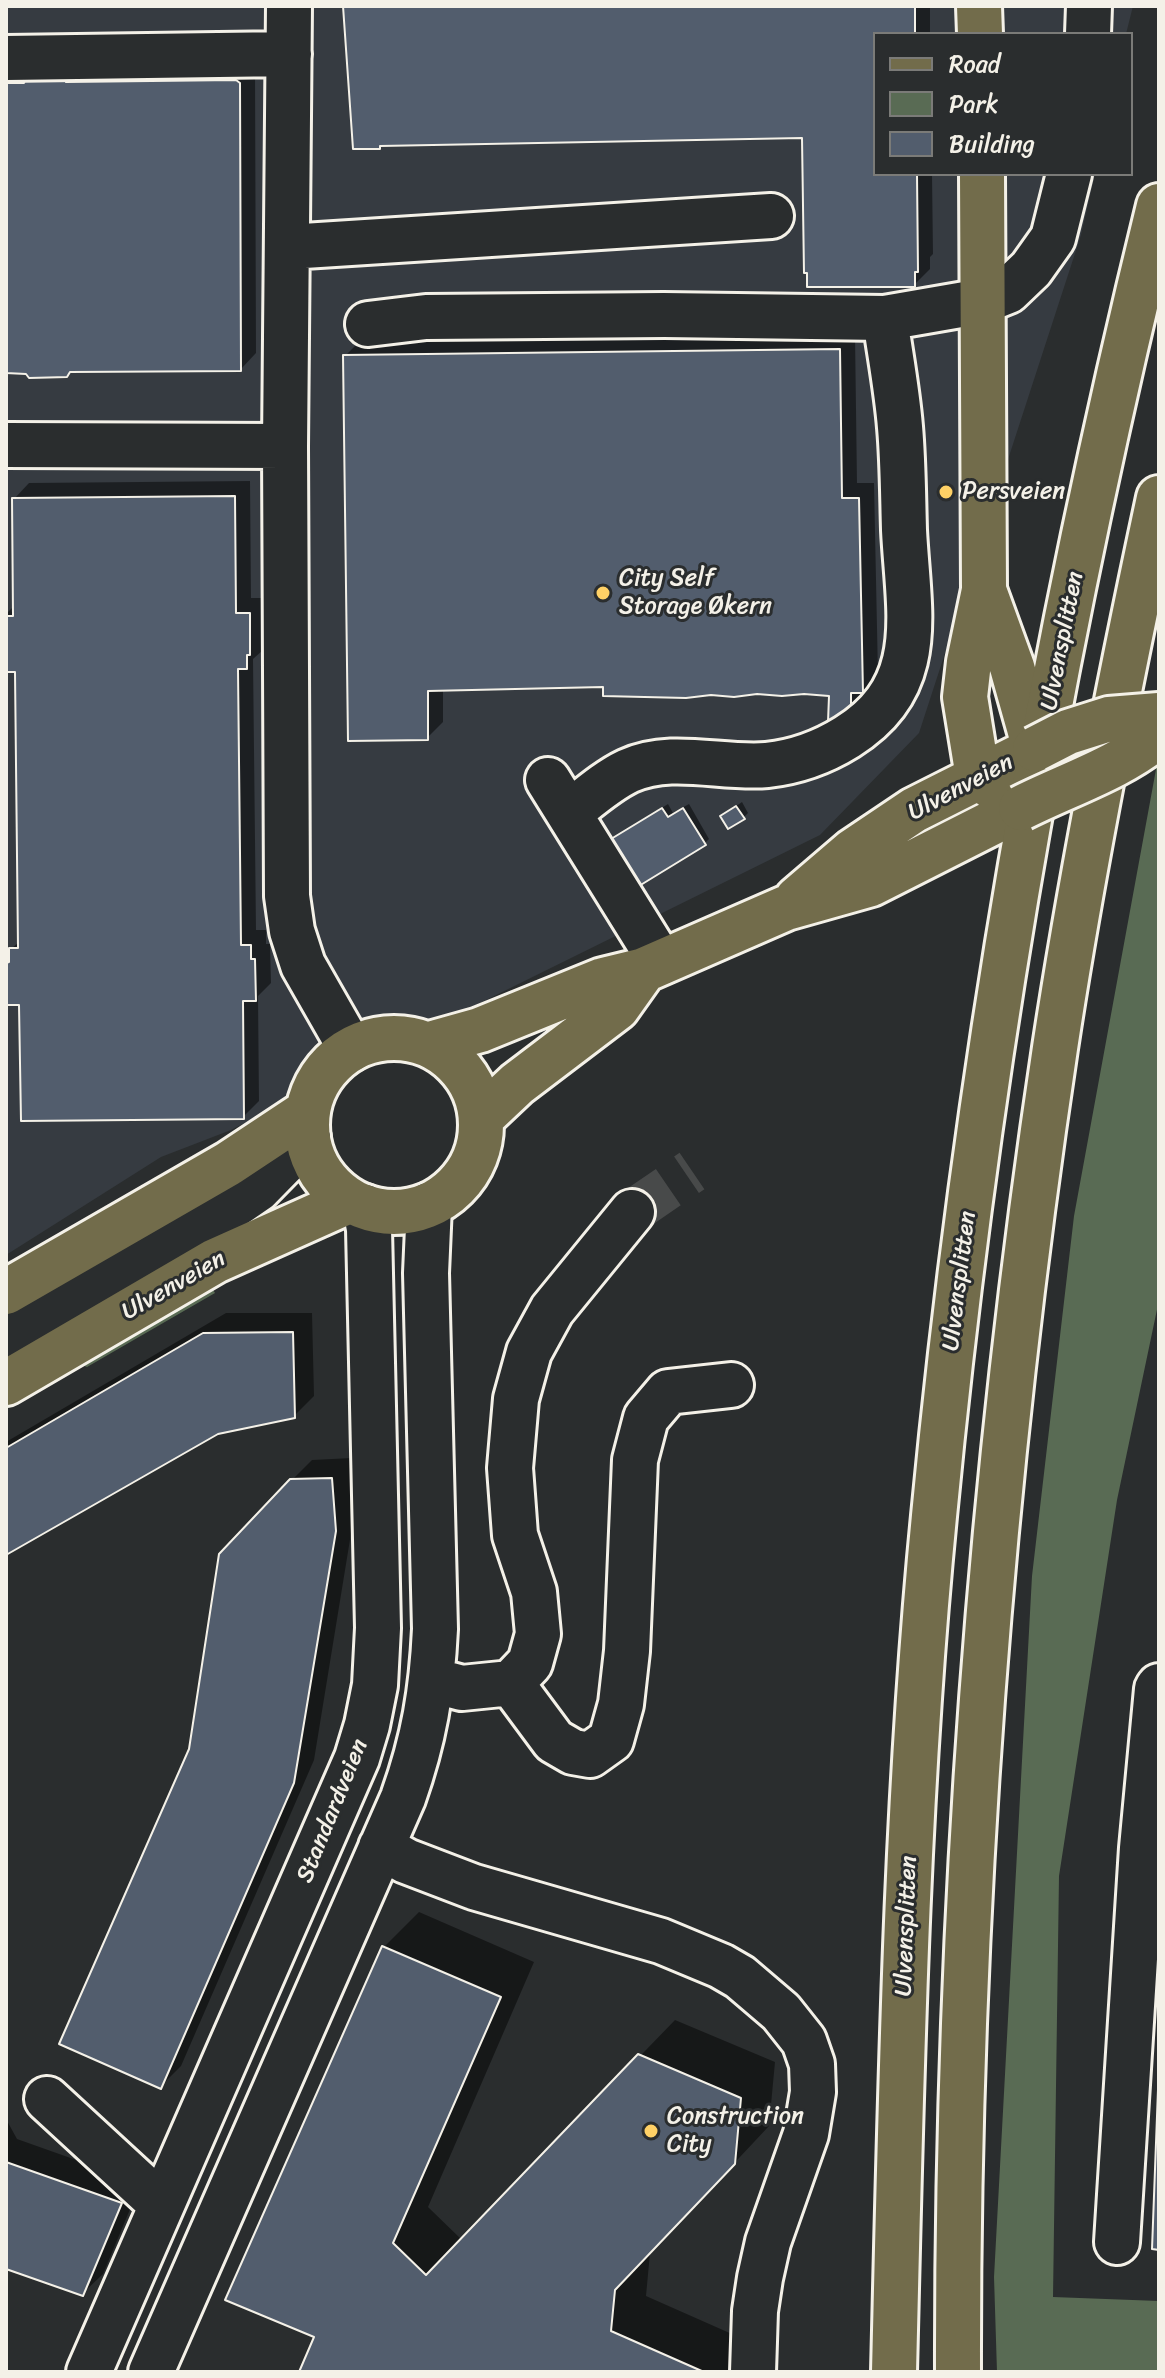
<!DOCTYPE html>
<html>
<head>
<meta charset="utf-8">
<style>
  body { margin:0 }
  #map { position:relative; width:1165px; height:2378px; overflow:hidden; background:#2a2d2e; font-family:Sriracha,sans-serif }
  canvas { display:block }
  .frame { position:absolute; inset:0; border:8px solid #f4f1e8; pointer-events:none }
  .legend { position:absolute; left:873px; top:32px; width:260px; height:144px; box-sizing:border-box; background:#2a2d2e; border:2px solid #7b7b78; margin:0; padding:10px 14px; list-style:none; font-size:24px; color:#f4f1e8 }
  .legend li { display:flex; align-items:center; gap:16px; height:40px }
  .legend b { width:40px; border:2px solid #7b7b78 }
</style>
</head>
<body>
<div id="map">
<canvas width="1165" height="2378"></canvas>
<div class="frame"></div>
<ul class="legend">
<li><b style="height:10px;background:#726c4b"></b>Road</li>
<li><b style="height:22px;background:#596b54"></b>Park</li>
<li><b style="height:22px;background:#525d6d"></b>Building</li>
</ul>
</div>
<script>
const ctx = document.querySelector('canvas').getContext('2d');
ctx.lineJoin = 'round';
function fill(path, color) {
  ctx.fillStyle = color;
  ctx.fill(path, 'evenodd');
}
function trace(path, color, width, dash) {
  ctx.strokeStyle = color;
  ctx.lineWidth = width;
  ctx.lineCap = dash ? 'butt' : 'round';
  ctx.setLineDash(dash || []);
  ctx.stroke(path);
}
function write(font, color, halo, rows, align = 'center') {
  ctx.font = font + ' Sriracha,sans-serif';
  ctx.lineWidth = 6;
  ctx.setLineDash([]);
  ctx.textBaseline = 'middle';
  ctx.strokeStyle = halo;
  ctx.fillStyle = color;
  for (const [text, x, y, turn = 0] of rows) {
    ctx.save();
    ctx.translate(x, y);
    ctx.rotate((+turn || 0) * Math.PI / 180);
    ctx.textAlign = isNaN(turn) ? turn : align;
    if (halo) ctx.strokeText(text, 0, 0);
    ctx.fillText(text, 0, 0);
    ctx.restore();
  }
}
const built = new Path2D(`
  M6,6H1133L1126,34H875V174H1095L1081,235L919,733L820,835L399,1043L231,1130L161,1157L6,1255Z`);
const green = new Path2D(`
  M1159,753V1300L1117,1500L1059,1876L1053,2297L1159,2301V2372H997L994,2277L1032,1576L1074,1216Z
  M207,1279L215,1293L87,1367L82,1365L149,1312Z`);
const shadow = new Path2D(`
  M345,6H930V34H875V174H932L933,254L930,257V269L914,285L804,136Z
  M255,67L256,353L241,369L6,371V68Z
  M855,334L857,483H874L878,675L866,687V693L850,709L831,694L605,685L443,689V722L427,738L345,356L361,340Z
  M250,481L251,598H265V637L262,640V651L253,659L256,930H266V944H270L271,983L258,996L259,1101L243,1117L21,1003L11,960V949L20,941L17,670L6,656V614L15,605L14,499L29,483Z
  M742,802L748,813L743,818L722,816Z
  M668,804L673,813L689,804L709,839L704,844L613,839Z
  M226,1313H312L314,1396L294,1416L217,1432L6,1552V1442Z
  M352,1458L355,1509L314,1760L181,2066L161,2086L191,1749L291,1481L312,1460Z
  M419,1912L534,1962L428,2207L462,2240L675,2020L775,2062L769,2126L650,2253L646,2296L750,2342L747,2372H301L316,2336L384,1947Z
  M6,2119L17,2139L141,2183L103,2274L82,2294L6,2267Z`);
const building = new Path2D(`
  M343,6H915V34H875V174H917L918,272H915V287H807V273H804L802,138L380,146V149H353Z
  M26,78H64L66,82L236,80L240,83L241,371L70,372L67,377L29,378L26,374L6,373V83H24Z
  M840,349L842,498H859L863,693H851V711L828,722L829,696L804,694L782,696L757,694L734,697L711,695L686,698L603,696V687L428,691V740L348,741L343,355Z
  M235,496L236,613H250V655H247V669H238L241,945H251V959H255L256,1001H243L244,1119L21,1121L19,1005H6V963L9,962V948H18L15,672H6V616H13L12,498Z
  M736,806L745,819L728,829L720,816Z
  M662,808L668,817L683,808L706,845L639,886L611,839Z
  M293,1332L295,1418L218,1434L6,1555V1448L203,1333Z
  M332,1478L336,1531L294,1783L161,2089L59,2044L189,1749L219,1554L290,1479Z
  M382,1946L501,1997L393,2243L426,2275L638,2054L741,2098L735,2164L615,2290L611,2331L704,2372H299L314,2337L225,2300Z
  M1159,2063V2250L1152,2249Z
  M6,2162L122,2203L83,2296L6,2269Z`);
const minorTunnel = new Path2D(`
  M632,1212L692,1171`);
const minor = new Path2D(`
  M289,6L285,446L287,896L292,931L303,965L351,1049
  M1088,34L1089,6
  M6,58L289,54
  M288,247L771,216
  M368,324L426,317L664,315L885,318L983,301L1008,291L1031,269L1053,238L1069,174
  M6,445L285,446
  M548,780L661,962
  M569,813C587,799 607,781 628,771C672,751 721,769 767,765C795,762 823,752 847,737C929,686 908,612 904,530C903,496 903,461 900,427C897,390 890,354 885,318
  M6,1340L226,1211L258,1189L308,1138
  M432,1680L462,1688L511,1683L530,1663L538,1634L534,1592L515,1535L510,1468L516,1399L529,1352L552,1310L632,1212
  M511,1683L554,1741L573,1752L590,1755L611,1740L621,1704L627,1651L635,1460L646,1418L668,1392L731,1385
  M381,1847L406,1861L474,1887L661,1941L721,1966L740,1977L781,2012L804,2041L812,2064L813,2092L806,2134L768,2242L760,2278L755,2311L753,2372
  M47,2099L162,2205
  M1117,2242L1142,1848L1157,1689L1159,1686
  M89,2372L357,1758L367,1725L375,1685L378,1628L369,1229L365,1207
  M151,2372L403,1798C424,1739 432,1691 435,1629L426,1273L429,1205`);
const major = new Path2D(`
  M979,6L980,34
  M982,174L984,590L969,662L965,697L978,777L1021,808
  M984,590L1012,667L1035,749L1029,775
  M797,899L853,851L914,810L1035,749
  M307 1125a87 87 0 1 1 174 0a87 87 0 1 1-174 0Z
  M430,1044L480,1030L603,980L644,970L786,908L871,884L1021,808
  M482,1117L517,1084L617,1008L644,970
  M6,1292L228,1164L308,1111
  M6,1383L215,1261L349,1201`);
const highway = new Path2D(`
  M894,2372C901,2086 906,1800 934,1516C976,1075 1053,636 1159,206
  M958,2372C957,1930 989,1486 1055,1048C1083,864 1120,680 1159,498`);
const majorBridge = new Path2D(`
  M1035,749L1068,732L1109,719L1159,715
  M1021,808C1066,785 1121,768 1159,735`);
const markers = [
  [946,492,8,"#ffd166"],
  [603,593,8,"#ffd166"],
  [651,2131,8,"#ffd166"]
];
const poiNames = [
  ["Persveien",962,492],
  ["City Self",619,579],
  ["Storage Økern",619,607],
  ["Construction",667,2117],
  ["City",667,2145]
];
const streetNames = [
  ["Ulvensplitten",1063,641,-79],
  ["Ulvenveien",961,788,-28],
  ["Ulvensplitten",960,1281,-83],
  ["Ulvenveien",174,1286,-30],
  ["Standardveien",333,1811,-68],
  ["Ulvensplitten",907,1926,-88]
];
fill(built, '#363b41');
fill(green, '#596b54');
fill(shadow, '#0007');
fill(building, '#525d6d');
trace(building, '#f4f1e8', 2);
trace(minorTunnel, '#484a4a', 44, [44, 22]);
trace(minor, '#f4f1e8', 50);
trace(major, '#f4f1e8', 50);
trace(highway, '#f4f1e8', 50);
trace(minor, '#2a2d2e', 44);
trace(major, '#726c4b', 44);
trace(highway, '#726c4b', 44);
trace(majorBridge, '#f4f1e8', 50, []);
trace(majorBridge, '#726c4b', 44);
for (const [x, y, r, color] of markers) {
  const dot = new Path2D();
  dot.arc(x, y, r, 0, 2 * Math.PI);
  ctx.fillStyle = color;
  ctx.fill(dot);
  trace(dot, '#2a2d2e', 3);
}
write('24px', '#f4f1e8', '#2a2d2e', poiNames, 'left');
write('24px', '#f4f1e8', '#2a2d2e', streetNames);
</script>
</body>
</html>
